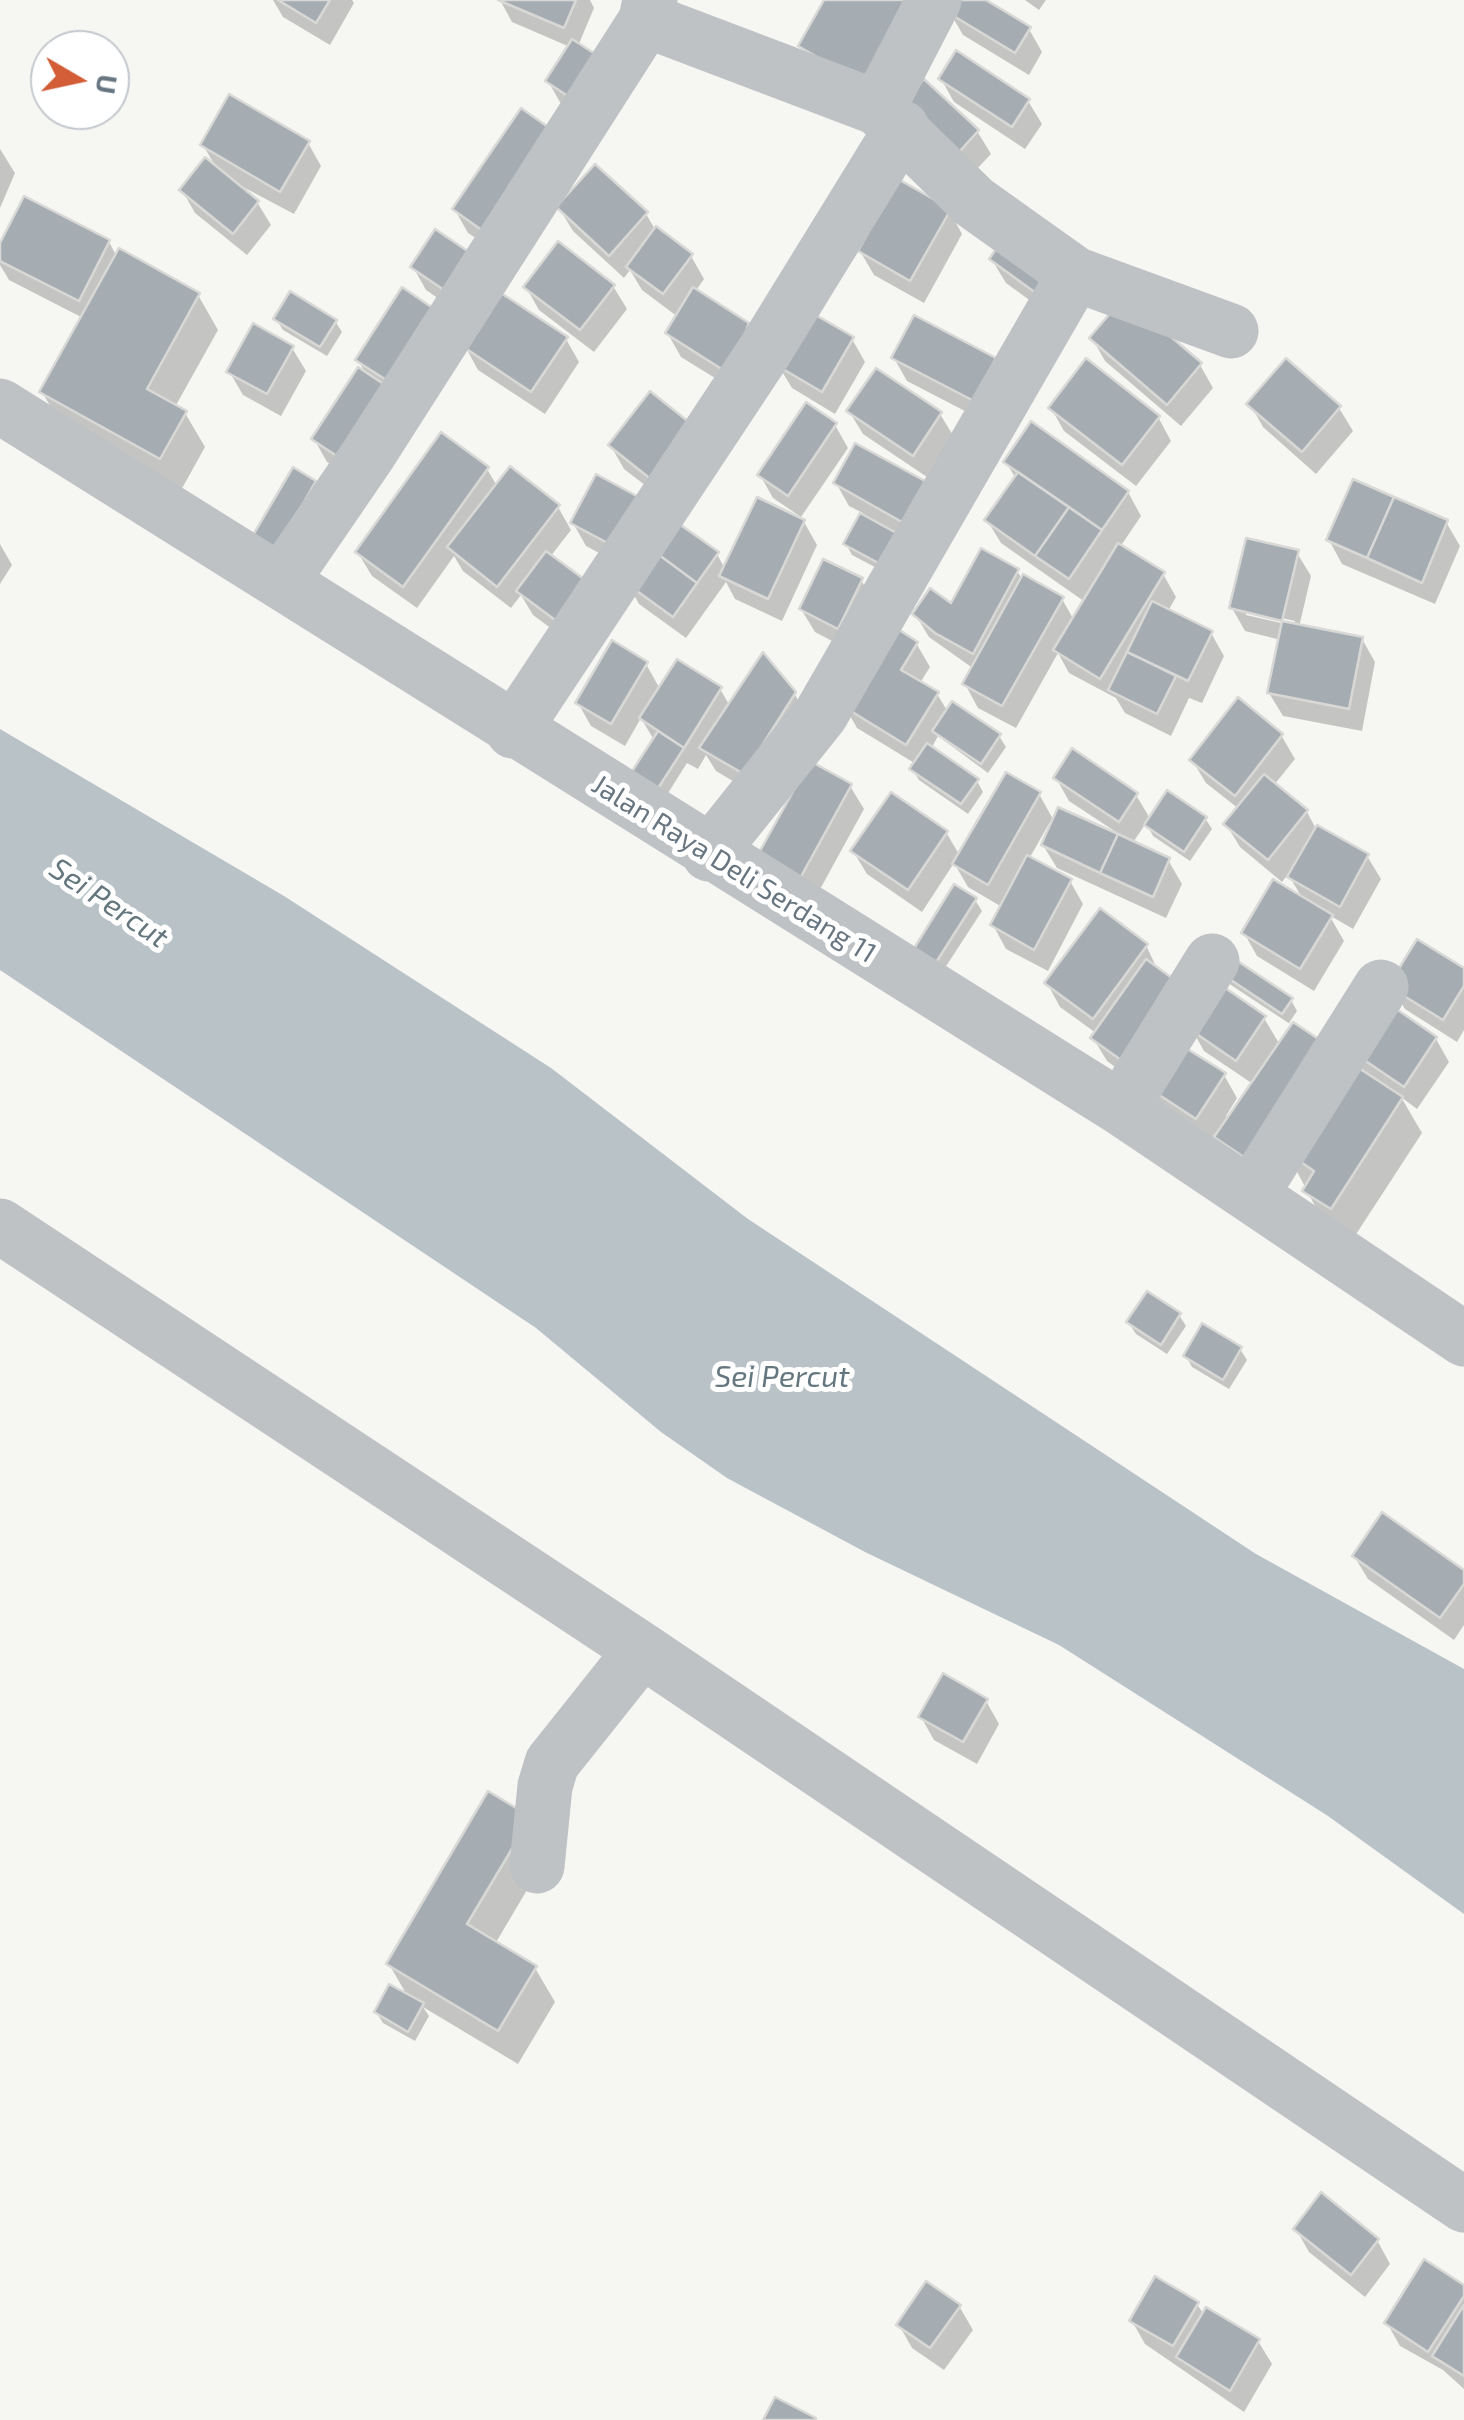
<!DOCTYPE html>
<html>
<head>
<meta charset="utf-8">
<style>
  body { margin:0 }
  #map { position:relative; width:1464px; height:2420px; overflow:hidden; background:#f6f6f3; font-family:"Exo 2",sans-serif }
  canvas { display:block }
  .north { position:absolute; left:30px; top:30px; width:100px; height:100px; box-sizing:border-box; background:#fff; border:2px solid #c3c8cd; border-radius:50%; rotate:99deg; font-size:28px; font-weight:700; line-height:40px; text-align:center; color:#687681 }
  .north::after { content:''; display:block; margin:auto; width:35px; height:45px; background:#d25d37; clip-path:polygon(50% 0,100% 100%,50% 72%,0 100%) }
</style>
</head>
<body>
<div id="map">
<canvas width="1464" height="2420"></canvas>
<div class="north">U</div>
</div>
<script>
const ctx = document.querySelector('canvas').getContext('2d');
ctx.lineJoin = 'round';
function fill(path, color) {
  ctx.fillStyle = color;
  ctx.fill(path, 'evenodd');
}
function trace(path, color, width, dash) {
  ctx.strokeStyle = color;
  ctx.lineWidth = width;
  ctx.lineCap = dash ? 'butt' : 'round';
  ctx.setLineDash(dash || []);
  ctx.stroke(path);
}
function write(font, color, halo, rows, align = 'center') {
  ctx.font = font + ' "Exo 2",sans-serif';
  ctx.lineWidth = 10;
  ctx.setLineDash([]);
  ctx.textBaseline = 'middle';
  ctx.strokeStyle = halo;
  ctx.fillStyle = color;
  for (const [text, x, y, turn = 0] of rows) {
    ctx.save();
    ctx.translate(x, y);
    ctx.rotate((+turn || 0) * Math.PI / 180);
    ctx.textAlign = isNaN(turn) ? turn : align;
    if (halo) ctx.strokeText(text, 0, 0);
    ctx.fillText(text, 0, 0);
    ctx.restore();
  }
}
const water = new Path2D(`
  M0,729L284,896L551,1068L748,1219L1256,1554L1464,1669V1914L1328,1816L1059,1645L865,1552L727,1478L661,1432L536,1328L0,970Z`);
const shadow = new Path2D(`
  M273,0H352L354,3L330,45L283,17Z
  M500,0H590L594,8L578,46L609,65L561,104L548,81L570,47L512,22Z
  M827,0H981L1029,29L1042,52L1029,75L963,35L949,11L821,80L801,46Z
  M1025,0H1046L1039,10Z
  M941,79L1028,101L1042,124L1025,149L954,102Z
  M907,102L977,131L991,154L973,173Z
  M521,112L507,259L468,233L455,210Z
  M308,143L321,166L294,214L228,179L257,202L271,225L247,255L195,213L182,190L217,169L203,145Z
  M0,149L15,173L0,208Z
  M559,208L646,214L656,231L691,256L704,279L695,292L744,396L681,357L668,334L678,317L642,290L630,270L624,278L573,231Z
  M949,210L962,234L924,303L874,275L860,251Z
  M436,233L469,320L426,290L413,267Z
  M109,242L117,257L198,295L218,330L175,407L185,413L205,447L180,492L62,426L42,392L83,318L9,280L0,265V248Z
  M992,260L1060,268L1054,318L1006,283Z
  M613,286L627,309L594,352L539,310L526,287Z
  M403,291L363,486L327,462L314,439L367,376L358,360Z
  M276,319L335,321L342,332L327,356L283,330Z
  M1092,338L1200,365L1213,388L1181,426L1105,361Z
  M566,339L579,362L545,414L478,370L465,346Z
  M852,339L865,362L835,414L792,388L778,365Z
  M292,348L306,371L281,416L243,395L229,371Z
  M894,358L994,360L988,423L907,381Z
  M650,394L676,509L624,469L611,446Z
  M1250,404L1339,408L1353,431L1316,474L1263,427Z
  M1051,408L1158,417L1171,441L1136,486L1064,431Z
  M849,411L940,414L954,437L927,477L863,434Z
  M835,425L848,448L801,517L773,498L760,475Z
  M1006,462L1128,492L1141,516L1120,547L1163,574L1176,597L1168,611L1211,633L1224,656L1202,703L1189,698L1171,736L1125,713L1116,698L1069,673L1058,653L1016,728L978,708L965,684L974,669L929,637L915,614L952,606L1017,571L1023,580L1062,599L1074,620L1085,602L1001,543L987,520L1016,479Z
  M487,469L497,486L558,507L571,530L550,557L580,650L533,615L521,595L511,608L463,571L454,556L417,608L372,576L358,553Z
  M836,483H923L890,575L852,555L846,544L863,513L849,506Z
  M804,522L817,545L782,621L735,599L726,582L686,638L639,604L626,581L633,571L586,546L573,523L717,554L725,569Z
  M1446,522L1460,546L1435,604L1342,564L1329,540Z
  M0,544L12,565L0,584Z
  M1297,553L1311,576L1299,627L1362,639L1375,662L1362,731L1283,716L1269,693L1281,640L1245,631L1232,608ZM1246,610L1295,621L1294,626L1246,615Z
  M861,580L875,603L851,651L815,632L801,609Z
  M916,643L930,667L920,683L937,694L948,712L999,736L1006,747L988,773L938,736L931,749L977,781L983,792L968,814L919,780L912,769L916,764L857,728L844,705Z
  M646,664L660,689H720L730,706L794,693L808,717L758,796L716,771L706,755L698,769L687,763L658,809L654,740L641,718L625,746L591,726L578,703Z
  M1281,735L1295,759L1274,785L1307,812L1315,827L1367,856L1381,879L1353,929L1329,915L1344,941L1314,991L1257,956L1244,933L1304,901L1288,874L1282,882L1240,847L1226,824L1239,809L1206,783L1192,760Z
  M1056,778L1136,795L1151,820L1205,818L1212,829L1190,861L1153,836L1146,823L1132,844L1168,860L1182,884L1166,918L1057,868L1043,845L1053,824L1050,822L1029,859L1070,881L1083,904L1048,971L1006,949L993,925L1002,907L968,887L954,863L922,912L867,874L853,851L946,832L960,856L1039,794L1054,821L1119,834L1069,801Z
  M850,786L864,809L807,913L767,891Z
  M975,900L982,911L941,974L922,961Z
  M1146,945L1158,971L1185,990L1264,1018L1280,1045L1293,1026L1228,983L1222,972L1291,1000L1297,1011L1289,1023L1366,1075L1351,1049L1436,1039L1449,1062L1417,1109L1401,1097L1422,1133L1351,1242L1325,1225L1292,1162L1231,1160L1215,1133L1210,1141L1160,1108L1145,1089L1107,1061L1093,1038L1096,1033L1060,1007L1047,983ZM1190,1026L1204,1051L1253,1084L1230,1118L1226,1116L1237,1098L1224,1075L1176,1044Z
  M1464,971V1030L1457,1042L1405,1009L1391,986Z
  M1179,1315L1186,1326L1167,1354L1136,1334L1129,1323Z
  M1240,1349L1247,1360L1229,1389L1192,1367L1186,1356Z
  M1354,1556L1464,1573V1625L1454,1640L1368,1579Z
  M986,1701L999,1724L977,1764L934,1740L921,1717Z
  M489,1794L549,1853L495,1944L535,1968L555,2002L518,2064L423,2007L429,2016L415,2041L383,2023L376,2012L408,1997L389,1964Z
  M1296,2229L1377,2240L1390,2264L1365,2297L1309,2252Z
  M1464,2288V2389L1443,2370L1400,2346L1387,2323Z
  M1197,2304L1204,2315L1258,2341L1272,2364L1244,2412L1145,2344L1132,2321Z
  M959,2306L973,2330L944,2370L912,2348L899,2325Z`);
const building = new Path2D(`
  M278,0H330L316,23Z
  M498,0H576L564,28Z
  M824,0H916L866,85L798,46Z
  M954,0H986L1031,27L1015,53L947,12Z
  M572,39L611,64L583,106L545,81Z
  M956,50L1030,99L1012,127L938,79Z
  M924,79L979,130L959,152L904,102Z
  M229,94L310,141L280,192L200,145Z
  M521,108L561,136L493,238L452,209Z
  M205,157L259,201L233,234L179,190Z
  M595,164L648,212L609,256L556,207Z
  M898,179L951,209L910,281L858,251Z
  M24,196L110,240L79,301L0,261V243Z
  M656,226L693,254L663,294L626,267Z
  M435,229L481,260L456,298L410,267Z
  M1010,229L1062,266L1040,296L989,259Z
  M558,241L615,285L580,330L523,287Z
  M119,248L200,293L147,389L187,411L160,459L39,392Z
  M402,287L449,319L402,390L355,360Z
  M693,287L749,323L731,375L665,333Z
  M290,291L337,320L320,347L273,319Z
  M498,291L568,337L531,392L462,346Z
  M1124,297L1202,363L1167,405L1089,338Z
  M807,310L854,337L822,392L776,365Z
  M914,315L996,358L974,401L891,358Z
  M253,323L294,346L267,394L226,372Z
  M1086,358L1160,416L1122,465L1048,408Z
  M1286,358L1341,406L1302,452L1246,404Z
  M358,367L397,393L349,464L311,439Z
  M876,368L942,412L913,456L846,411Z
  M650,391L704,434L662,488L608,445Z
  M806,402L837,423L788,496L757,475Z
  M1031,421L1129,491L1102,530L1003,462Z
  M441,432L489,467L403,587L355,552Z
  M855,443L925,481L902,522L833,483Z
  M510,466L560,505L497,587L447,547Z
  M293,467L316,481L273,556L249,542Z
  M1018,472L1069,507L1035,556L984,520Z
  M596,474L646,501L619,549L570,523Z
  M1353,479L1394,497L1367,558L1326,540Z
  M757,497L805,520L768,599L719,576Z
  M1394,497L1448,520L1422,583L1367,558Z
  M1069,507L1102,530L1069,579L1035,556Z
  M860,513L900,535L884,566L843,544Z
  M668,516L719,552L697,583L647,546Z
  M1246,538L1299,550L1282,621L1229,608Z
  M1118,543L1165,572L1100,679L1053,650Z
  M647,546L697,583L673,617L623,581Z
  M981,548L1019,569L973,654L935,633L912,614L930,588L951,603Z
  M546,551L596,588L566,628L516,591Z
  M823,559L863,578L838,629L799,609Z
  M1023,574L1064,597L1002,706L962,684Z
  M1152,601L1213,631L1188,681L1127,652Z
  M1282,621L1363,637L1349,709L1267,693Z
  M890,624L918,642L901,670L939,692L906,745L841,705Z
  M612,640L648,662L611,724L575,703Z
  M763,652L796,692L744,774L699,748Z
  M1127,652L1176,676L1157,714L1108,690Z
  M677,659L722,687L684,748L639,718Z
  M1238,697L1283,734L1235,796L1189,760Z
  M952,701L1001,734L981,764L932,731Z
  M658,731L684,748L651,799L625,782Z
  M927,743L979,779L961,804L909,769Z
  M1072,748L1138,793L1119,822L1053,778Z
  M810,761L852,784L793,891L751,867Z
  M1006,772L1041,792L988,885L952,864Z
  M1264,774L1308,810L1268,860L1223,824Z
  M1167,790L1207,817L1184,852L1144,825Z
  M891,792L948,831L908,890L850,851Z
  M1058,807L1118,834L1100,873L1041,845Z
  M1317,825L1369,854L1340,907L1287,877Z
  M1118,834L1170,858L1153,897L1100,873Z
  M1027,855L1072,879L1034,950L990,925Z
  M1273,879L1333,915L1300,969L1241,933Z
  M954,884L977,898L935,964L913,950Z
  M1100,908L1148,944L1093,1019L1044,983Z
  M1417,939L1464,968V986L1443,1020L1388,986Z
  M1230,956L1293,998L1282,1014L1219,972Z
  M1146,959L1187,989L1131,1067L1090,1038Z
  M1218,983L1266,1016L1236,1061L1188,1028Z
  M1382,999L1437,1037L1404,1087L1348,1049Z
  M1293,1022L1338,1052L1260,1168L1214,1137Z
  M1173,1040L1226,1073L1196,1119L1144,1085Z
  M1342,1057L1403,1097L1331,1209L1302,1191L1314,1171L1282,1149Z
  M1147,1291L1181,1313L1161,1345L1126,1322Z
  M1202,1323L1242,1347L1223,1380L1183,1356Z
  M1382,1512L1464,1570V1584L1440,1618L1352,1556Z
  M943,1673L988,1699L963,1742L918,1717Z
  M488,1791L531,1817L467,1924L537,1966L498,2031L386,1964Z
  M389,1984L424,2003L408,2032L374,2012Z
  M1321,2192L1379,2239L1351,2275L1293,2229Z
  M1424,2259L1464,2285V2296L1428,2352L1384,2323Z
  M1155,2276L1199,2302L1173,2346L1129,2321Z
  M926,2281L961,2305L930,2348L896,2325Z
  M1464,2305V2376L1432,2356Z
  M1206,2307L1260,2339L1230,2391L1176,2357Z
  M775,2397L816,2418L815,2420H763Z`);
const minor = new Path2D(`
  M646,20L878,108L974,202L1075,274L1231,331
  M878,108L934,0
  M0,406L1121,1108L1464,1339
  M281,582L368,455L646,20L650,0
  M513,731L764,352L902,128
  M709,854L821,714L1075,274
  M1121,1108L1212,961
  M1251,1194L1381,987
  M0,1226L642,1650L1464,2205
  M537,1866L545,1786L552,1763L642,1650`);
const streetNames = [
  ["Jalan Raya Deli Serdang 11",734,869,32]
];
const waterNames = [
  ["Sei Percut",109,903,34],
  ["Sei Percut",782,1377]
];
fill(water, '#b9c2c7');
fill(shadow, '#0003');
fill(building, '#a6adb2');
trace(building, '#d8d8d6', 2.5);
trace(minor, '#bec2c5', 55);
write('28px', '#687681', '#fff', streetNames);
write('italic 30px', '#64777e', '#fff', waterNames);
</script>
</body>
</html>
